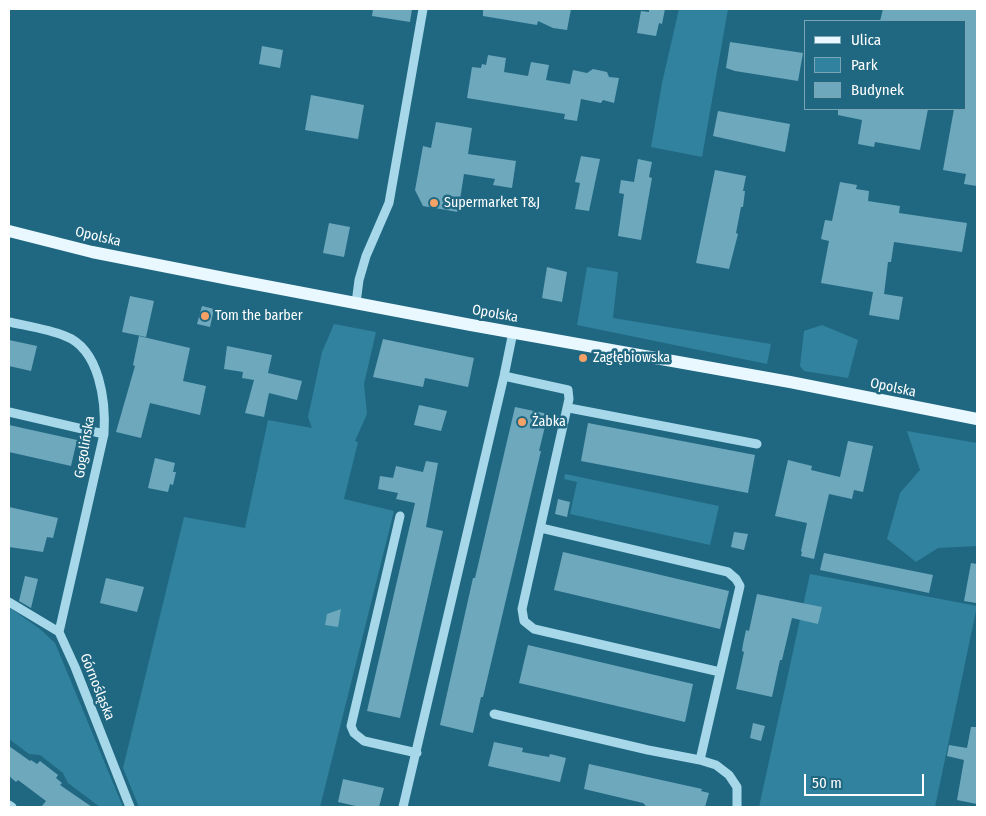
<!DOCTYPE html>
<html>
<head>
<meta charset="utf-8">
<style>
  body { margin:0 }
  #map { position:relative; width:986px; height:816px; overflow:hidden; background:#206882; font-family:"Fira Sans Condensed",sans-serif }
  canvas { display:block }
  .frame { position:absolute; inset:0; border:10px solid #fff; pointer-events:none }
  .legend { position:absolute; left:804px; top:20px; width:162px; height:90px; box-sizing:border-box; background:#206882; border:1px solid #79a4b4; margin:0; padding:6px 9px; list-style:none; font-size:15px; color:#fff }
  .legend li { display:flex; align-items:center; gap:10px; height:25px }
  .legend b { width:25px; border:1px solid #79a4b4 }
  .scale { position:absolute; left:804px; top:774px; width:120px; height:22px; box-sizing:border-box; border:2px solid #fff; border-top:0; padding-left:6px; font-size:15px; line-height:18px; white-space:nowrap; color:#fff; -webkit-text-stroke:4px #206882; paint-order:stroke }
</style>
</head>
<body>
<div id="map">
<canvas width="986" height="816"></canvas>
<div class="frame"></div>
<ul class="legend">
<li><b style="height:6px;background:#e9f7fe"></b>Ulica</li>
<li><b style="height:14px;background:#30829e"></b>Park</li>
<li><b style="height:14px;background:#6ea8bc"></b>Budynek</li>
</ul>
<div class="scale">50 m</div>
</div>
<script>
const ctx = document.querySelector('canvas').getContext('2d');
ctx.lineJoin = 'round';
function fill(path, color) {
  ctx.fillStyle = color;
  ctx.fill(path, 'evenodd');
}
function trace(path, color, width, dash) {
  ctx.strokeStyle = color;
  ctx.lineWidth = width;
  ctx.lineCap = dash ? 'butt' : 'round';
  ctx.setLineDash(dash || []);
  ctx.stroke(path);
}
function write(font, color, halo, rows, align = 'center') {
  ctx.font = font + ' "Fira Sans Condensed",sans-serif';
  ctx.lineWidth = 5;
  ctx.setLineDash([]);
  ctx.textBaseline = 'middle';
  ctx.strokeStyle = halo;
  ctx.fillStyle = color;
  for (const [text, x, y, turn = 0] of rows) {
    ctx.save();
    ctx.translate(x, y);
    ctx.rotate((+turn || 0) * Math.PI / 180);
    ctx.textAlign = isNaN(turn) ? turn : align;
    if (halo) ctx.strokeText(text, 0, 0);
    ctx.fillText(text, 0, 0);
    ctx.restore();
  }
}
const green = new Path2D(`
  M679,9H728L702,157L651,147L662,83Z
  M587,267L618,272L613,318L771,344L767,364L577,325Z
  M334,324L376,332L364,384L367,414L355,441L358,442L344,499L394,511L320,807H139L123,768L184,517L245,528L268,420L312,428L308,417L322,352Z
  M822,325L858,340L848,378L804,371L800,366L804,331Z
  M907,431L977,443V546L938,548L916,562L887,539L900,493L920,470Z
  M565,474L719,506L710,545L570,514L577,482L564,479Z
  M810,574L977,606L935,807H759Z
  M9,607L40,629L55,643L123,807H100L68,783L63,773L40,755L29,754L9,739Z`);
const building = new Path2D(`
  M373,9H412L410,22L372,16Z
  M483,9H571L567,30L553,28L538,21L537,25L483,16Z
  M649,9H665L662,24L659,23L656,36L637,33L641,11L649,12Z
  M883,9H977V186L964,184L966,174L943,170L954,109H965V21H880Z
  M730,42L803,53L798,81L735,71L726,68Z
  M262,46L283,50L280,68L259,64Z
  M488,55L506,58L504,72L528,76L531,62L549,65L546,80L570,84L573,70L587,73L593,69L607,72L609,77L619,78L614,103L603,100L601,103L581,99L577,121L564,119L565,114L467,98L472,67L481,68L482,64L486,65Z
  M311,95L364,105L358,139L305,130Z
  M838,109H928L920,150L875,142L874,147L858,144L862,120L838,115Z
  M718,111L790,124L785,152L713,136Z
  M436,122L472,128L468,154L516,161L512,188L493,185L495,179L464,174L458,212L423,206L415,190L423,146L431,148Z
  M581,156L600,159L589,211L575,209L580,183L575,182Z
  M638,159L652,162L649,177L652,178L641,240L618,236L624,194L619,193L621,180L634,182Z
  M715,170L746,176L743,191H745L743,207H741L736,233L738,234L729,269L696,263Z
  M840,182L857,185L856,189L869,191L868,201L900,206L899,213L967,223L962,252L894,242L891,262H888L884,294L903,297L899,320L869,315L873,292L821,283L829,241L821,239L825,220L832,221Z
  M329,223L350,227L344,257L323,253Z
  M547,267L567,272L562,302L542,298Z
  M130,296L154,301L146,337L122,332Z
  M202,306L214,309L210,327L197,324Z
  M139,336L190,348L183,381L206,386L200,415L150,403L141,438L116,432L135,366L133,365Z
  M383,339L474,358L468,387L425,378L423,387L373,377Z
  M9,340L37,346L31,371L9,366Z
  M227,346L272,355L268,373L302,381L297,400L269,393L264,417L245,413L254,380L242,378L243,372L224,369Z
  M419,405L447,411L441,431L414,425Z
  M515,407L548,414L539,451H541L529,502L483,697H481L473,733L440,725L473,578H475Z
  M588,423L755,455L748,493L581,461Z
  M9,425L77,440L71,466L9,452Z
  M848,441L873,446L863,492L854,490L852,499L829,494L814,559L801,556L802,552L801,551L807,523L775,516L788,460L812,466L811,470L840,477Z
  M155,458L175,463L173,472H176L173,485L170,484L168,492L148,488Z
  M426,461L438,463L426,527L443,531L400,718L367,711L415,503L396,499L398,493L378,489L380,476L393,478L396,466L423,472Z
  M558,499L570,502L567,517L555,514Z
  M9,507L58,518L53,538L47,537L43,552L9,547Z
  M734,532L748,534L744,550L731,547Z
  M563,552L729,591L720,629L554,590Z
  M824,553L933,575L929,593L820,570Z
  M971,563L977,564V596L976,603L964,601Z
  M25,576L38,579L31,608L19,601Z
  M106,578L144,587L137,612L100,603Z
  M757,594L822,607L818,624L792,618L782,660H780L772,697L736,689L744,652L742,651L743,644L746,630L749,631Z
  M341,609L338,627L325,625L327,614Z
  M528,645L693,684L685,722L519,683Z
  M753,723L765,726L761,741L750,738Z
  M971,727H977V804L957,800L964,760L947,756L949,745L967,748Z
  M494,742L523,748L522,752L549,757L550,754L566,758L560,782L488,766Z
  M9,746L30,761L31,760L37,764L40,761L58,775L56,778L62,783L60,785L92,807H41L46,801L18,780L16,782L9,776Z
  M589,764L702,789L701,791L709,793L705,807H647L643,803L584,789Z
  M343,779L384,788L379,807H360L338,802Z`);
const minor = new Path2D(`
  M356,303L359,280L366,256L389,203L423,9
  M9,322C27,326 48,329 65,336C100,349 106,402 104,434L59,632
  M504,376L568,390L569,399L522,609L524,621L534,629L720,672
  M569,408L757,444
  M9,412L104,434
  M400,516L351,726L354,733L364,741L417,753
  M541,528L728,572L736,579L740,586L700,760
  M9,602L59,632L75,667L130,807
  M494,714L648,750L700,760L716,765L729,775L737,787V807
  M9,805L12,807
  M403,807L504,376L513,332`);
const major = new Path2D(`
  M9,231L92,252L229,279L471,325L790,382L977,419`);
const markers = [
  [434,203,5,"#f6a267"],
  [205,316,5,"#f6a267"],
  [583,358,5,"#f6a267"],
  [522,422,5,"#f6a267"]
];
const poiNames = [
  ["Supermarket T&J",444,203],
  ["Tom the barber",215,316],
  ["Zagłębiowska",593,358],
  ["Żabka",532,422]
];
const streetNames = [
  ["Opolska",98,237,13],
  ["Opolska",495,314,10],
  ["Opolska",893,388,12],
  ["Gogolińska",85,447,-80],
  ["Górnośląska",97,687,68]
];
fill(green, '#30829e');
fill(building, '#6ea8bc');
trace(minor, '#a7d8e9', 9);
trace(major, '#e9f7fe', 12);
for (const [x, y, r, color] of markers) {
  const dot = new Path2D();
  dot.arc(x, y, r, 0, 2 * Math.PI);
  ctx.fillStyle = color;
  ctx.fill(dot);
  trace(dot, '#206882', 2);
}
write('14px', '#fff', '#206882', poiNames, 'left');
write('14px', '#fff', '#206882', streetNames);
</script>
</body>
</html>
